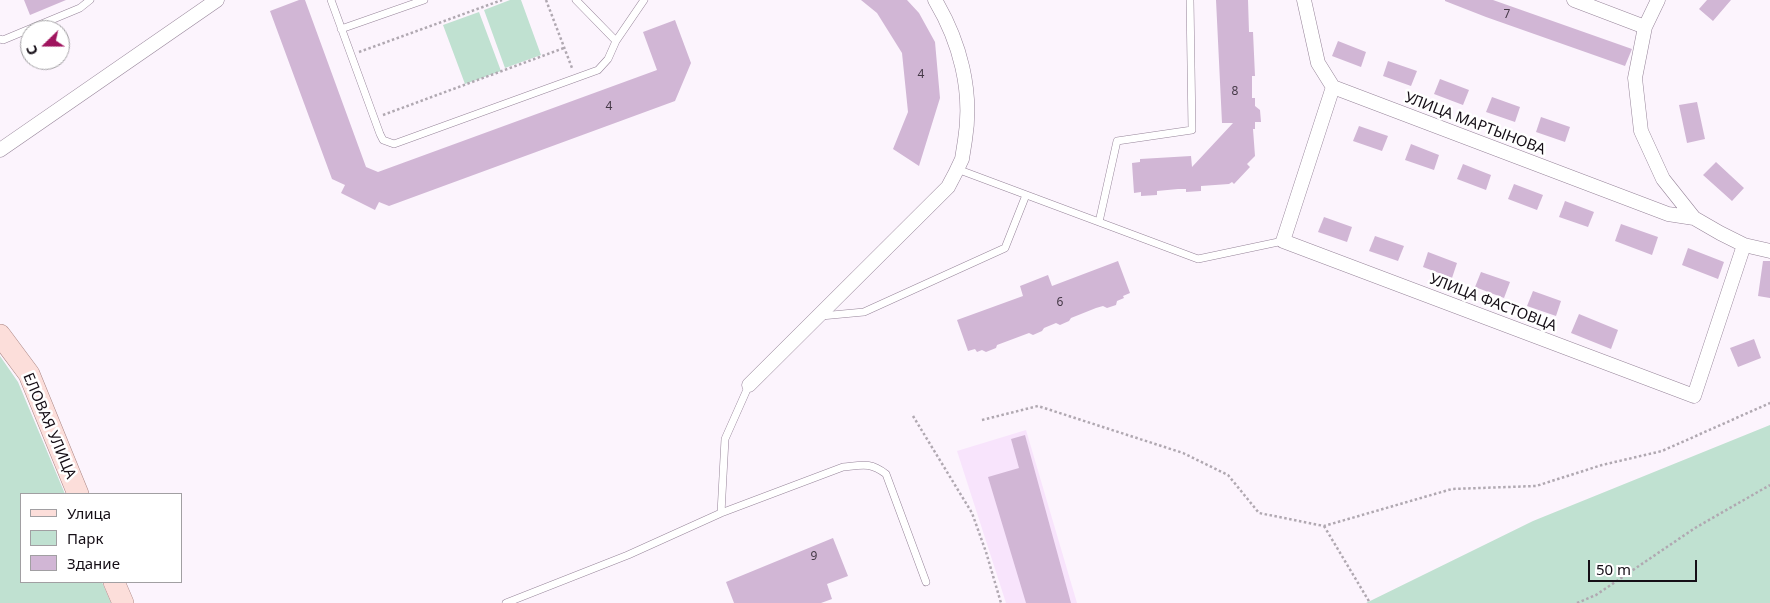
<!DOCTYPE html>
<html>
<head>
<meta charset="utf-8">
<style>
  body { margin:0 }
  #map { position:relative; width:1770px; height:603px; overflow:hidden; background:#fcf4fd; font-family:"Noto Sans",sans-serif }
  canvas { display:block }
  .legend { position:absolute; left:20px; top:493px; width:162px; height:90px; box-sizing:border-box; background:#fff; border:1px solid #a19fa2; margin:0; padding:6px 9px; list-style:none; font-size:15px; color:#150e16 }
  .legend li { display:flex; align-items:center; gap:10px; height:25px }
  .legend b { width:25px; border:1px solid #a19fa2 }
  .north { position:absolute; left:20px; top:20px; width:50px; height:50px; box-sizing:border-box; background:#fff; border:1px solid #a19fa2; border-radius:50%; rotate:248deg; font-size:14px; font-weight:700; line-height:20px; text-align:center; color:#150e16 }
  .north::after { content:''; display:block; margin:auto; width:18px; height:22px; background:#a0145e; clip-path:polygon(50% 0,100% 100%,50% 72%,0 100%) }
  .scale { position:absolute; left:1588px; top:560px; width:109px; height:22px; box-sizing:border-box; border:2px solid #150e16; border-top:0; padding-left:6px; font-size:15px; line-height:18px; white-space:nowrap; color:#150e16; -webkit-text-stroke:4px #fff; paint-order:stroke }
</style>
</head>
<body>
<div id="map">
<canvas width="1770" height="603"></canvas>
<ul class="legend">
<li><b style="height:6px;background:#fcdeda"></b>Улица</li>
<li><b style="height:14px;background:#c0e1d1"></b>Парк</li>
<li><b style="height:14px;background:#d1b6d5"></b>Здание</li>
</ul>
<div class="north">С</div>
<div class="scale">50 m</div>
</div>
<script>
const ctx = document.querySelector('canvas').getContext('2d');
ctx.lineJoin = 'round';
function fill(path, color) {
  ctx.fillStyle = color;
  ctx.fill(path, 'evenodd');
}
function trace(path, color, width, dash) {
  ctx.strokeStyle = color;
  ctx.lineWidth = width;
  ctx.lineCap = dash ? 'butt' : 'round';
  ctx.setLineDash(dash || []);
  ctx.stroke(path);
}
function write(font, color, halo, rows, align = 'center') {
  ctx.font = font + ' "Noto Sans",sans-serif';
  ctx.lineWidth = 5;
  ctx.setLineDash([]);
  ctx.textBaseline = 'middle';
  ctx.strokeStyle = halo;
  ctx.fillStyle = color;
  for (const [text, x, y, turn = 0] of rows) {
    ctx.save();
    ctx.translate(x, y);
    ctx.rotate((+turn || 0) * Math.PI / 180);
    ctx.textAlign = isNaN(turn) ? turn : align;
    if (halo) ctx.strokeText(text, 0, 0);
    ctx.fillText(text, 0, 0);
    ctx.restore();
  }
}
const built = new Path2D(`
  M1026,430L1077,603H1006L957,451Z`);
const green = new Path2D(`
  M510,0H521L541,55L505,68L484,10Z
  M479,12L501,71L465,84L443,25Z
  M0,356L18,382L65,494H21V582H102L111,603H0Z
  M1770,425V603H1366L1533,521Z`);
const building = new Path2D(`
  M24,0H66L30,15Z
  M299,0H305L366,167L378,172L657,70L643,32L675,20L691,63L675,101L389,206L379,202L375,210L341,193L345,185L332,179L270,11Z
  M861,0H907L919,13L935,42L940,98L919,166L893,149L908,112L902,53L877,13Z
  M1216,0H1248L1249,32H1253L1255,76H1252V98H1255V106L1260,110L1261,122H1255V129H1253L1255,156L1247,164L1250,167L1234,184L1232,182L1229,184L1201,186V191L1186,192V189H1178L1157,191V195L1141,196V192L1134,193L1132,163L1140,162V159L1191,156L1192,167L1233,123H1222Z
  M1445,0H1493L1632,49L1625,66L1486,17L1445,1Z
  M1707,0H1731L1713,21L1699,9Z
  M1338,41L1366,52L1361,67L1332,56Z
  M1388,61L1417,71L1411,86L1383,76Z
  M1440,79L1469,90L1463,105L1434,94Z
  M1492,97L1520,107L1515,122L1486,112Z
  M1697,102L1705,139L1687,143L1679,105Z
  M1541,117L1570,127L1565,142L1536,132Z
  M1359,126L1388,136L1382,151L1353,141Z
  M1411,144L1439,155L1434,170L1405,160Z
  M1716,162L1744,188L1732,201L1703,175Z
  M1463,164L1491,175L1486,190L1457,179Z
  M1514,184L1543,195L1537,210L1508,199Z
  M1565,201L1594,212L1588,227L1559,217Z
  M1324,217L1352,227L1347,242L1318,232Z
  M1621,224L1658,237L1652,255L1615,241Z
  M1375,236L1404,246L1398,261L1369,251Z
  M1688,248L1724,262L1718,279L1682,265Z
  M1428,252L1457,263L1452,278L1423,267Z
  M1118,261L1130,293L1123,296L1124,298L1117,301L1116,305L1107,308L1103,306L1096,308L1071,318L1069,321L1060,325L1056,323L1044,328L1042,331L1033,335L1029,333L997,345L996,348L986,352L982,350L977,352L975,349L968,351L957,320L1023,296L1020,286L1048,275L1052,286Z
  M1763,261H1770V298L1758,296Z
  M1481,272L1510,282L1504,298L1475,287Z
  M1533,291L1561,301L1556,316L1527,306Z
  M1579,314L1618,330L1611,349L1571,333Z
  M1754,339L1761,358L1738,367L1730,348Z
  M1025,435L1071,603H1026L988,477L1019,468L1011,439Z
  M833,538L848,576L827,584L832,599L821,603H734L726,582Z`);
const path = new Path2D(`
  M546,0L572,68
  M359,52L502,0
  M383,115L564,48
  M913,416L972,513L986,552L1001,603
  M982,420L1038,406L1183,453L1228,475L1259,513L1324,526L1452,489L1536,486L1602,465L1662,451L1770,403
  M1324,526L1370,603
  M1577,603L1596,595L1695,528L1770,485`);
const service = new Path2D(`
  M331,0L380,134L383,140L394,144L598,70L608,59L616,41
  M576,0L616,41L644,0
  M341,29L424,0
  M0,39L3,40L80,8L90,0
  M957,169L1198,259L1283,241
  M1099,222L1117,141L1192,130L1190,0
  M821,316L864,312L1005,248L1026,195
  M721,513L725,439L749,385
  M506,603L628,555L721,513L843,467C863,465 870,462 886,474L926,582`);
const minor = new Path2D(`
  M1304,0L1318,63L1333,87L1668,214L1694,218
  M1574,0L1645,27
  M1658,0L1645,27L1635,78L1641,131L1663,179L1694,218L1720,233L1744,245L1770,251
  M1333,87L1283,241L1694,396L1744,245
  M0,150L217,0
  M749,385L948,187C953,178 958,168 962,159C963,153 964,146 965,140C973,91 960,42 935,0`);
const primary = new Path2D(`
  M0,335L29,374L78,494
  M114,582L123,603`);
const numberNames = [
  ["7",1507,15],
  ["4",921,75],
  ["8",1235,92],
  ["4",609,107],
  ["6",1060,303],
  ["9",814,557]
];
const streetNames = [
  ["УЛИЦА МАРТЫНОВА",1475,124,21],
  ["УЛИЦА ФАСТОВЦА",1493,303,21],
  ["ЕЛОВАЯ УЛИЦА",49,426,67]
];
fill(built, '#f8e4fc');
fill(green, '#c0e1d1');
fill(building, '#d1b6d5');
trace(service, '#968499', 8);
trace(minor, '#968499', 15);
trace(primary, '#aa8785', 22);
trace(path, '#b0a8b1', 2.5, [2.5, 2.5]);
trace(service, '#fff', 7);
trace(minor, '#fff', 14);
trace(primary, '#fcdeda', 21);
write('12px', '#443846', null, numberNames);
write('15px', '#150e16', '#fff', streetNames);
</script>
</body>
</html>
